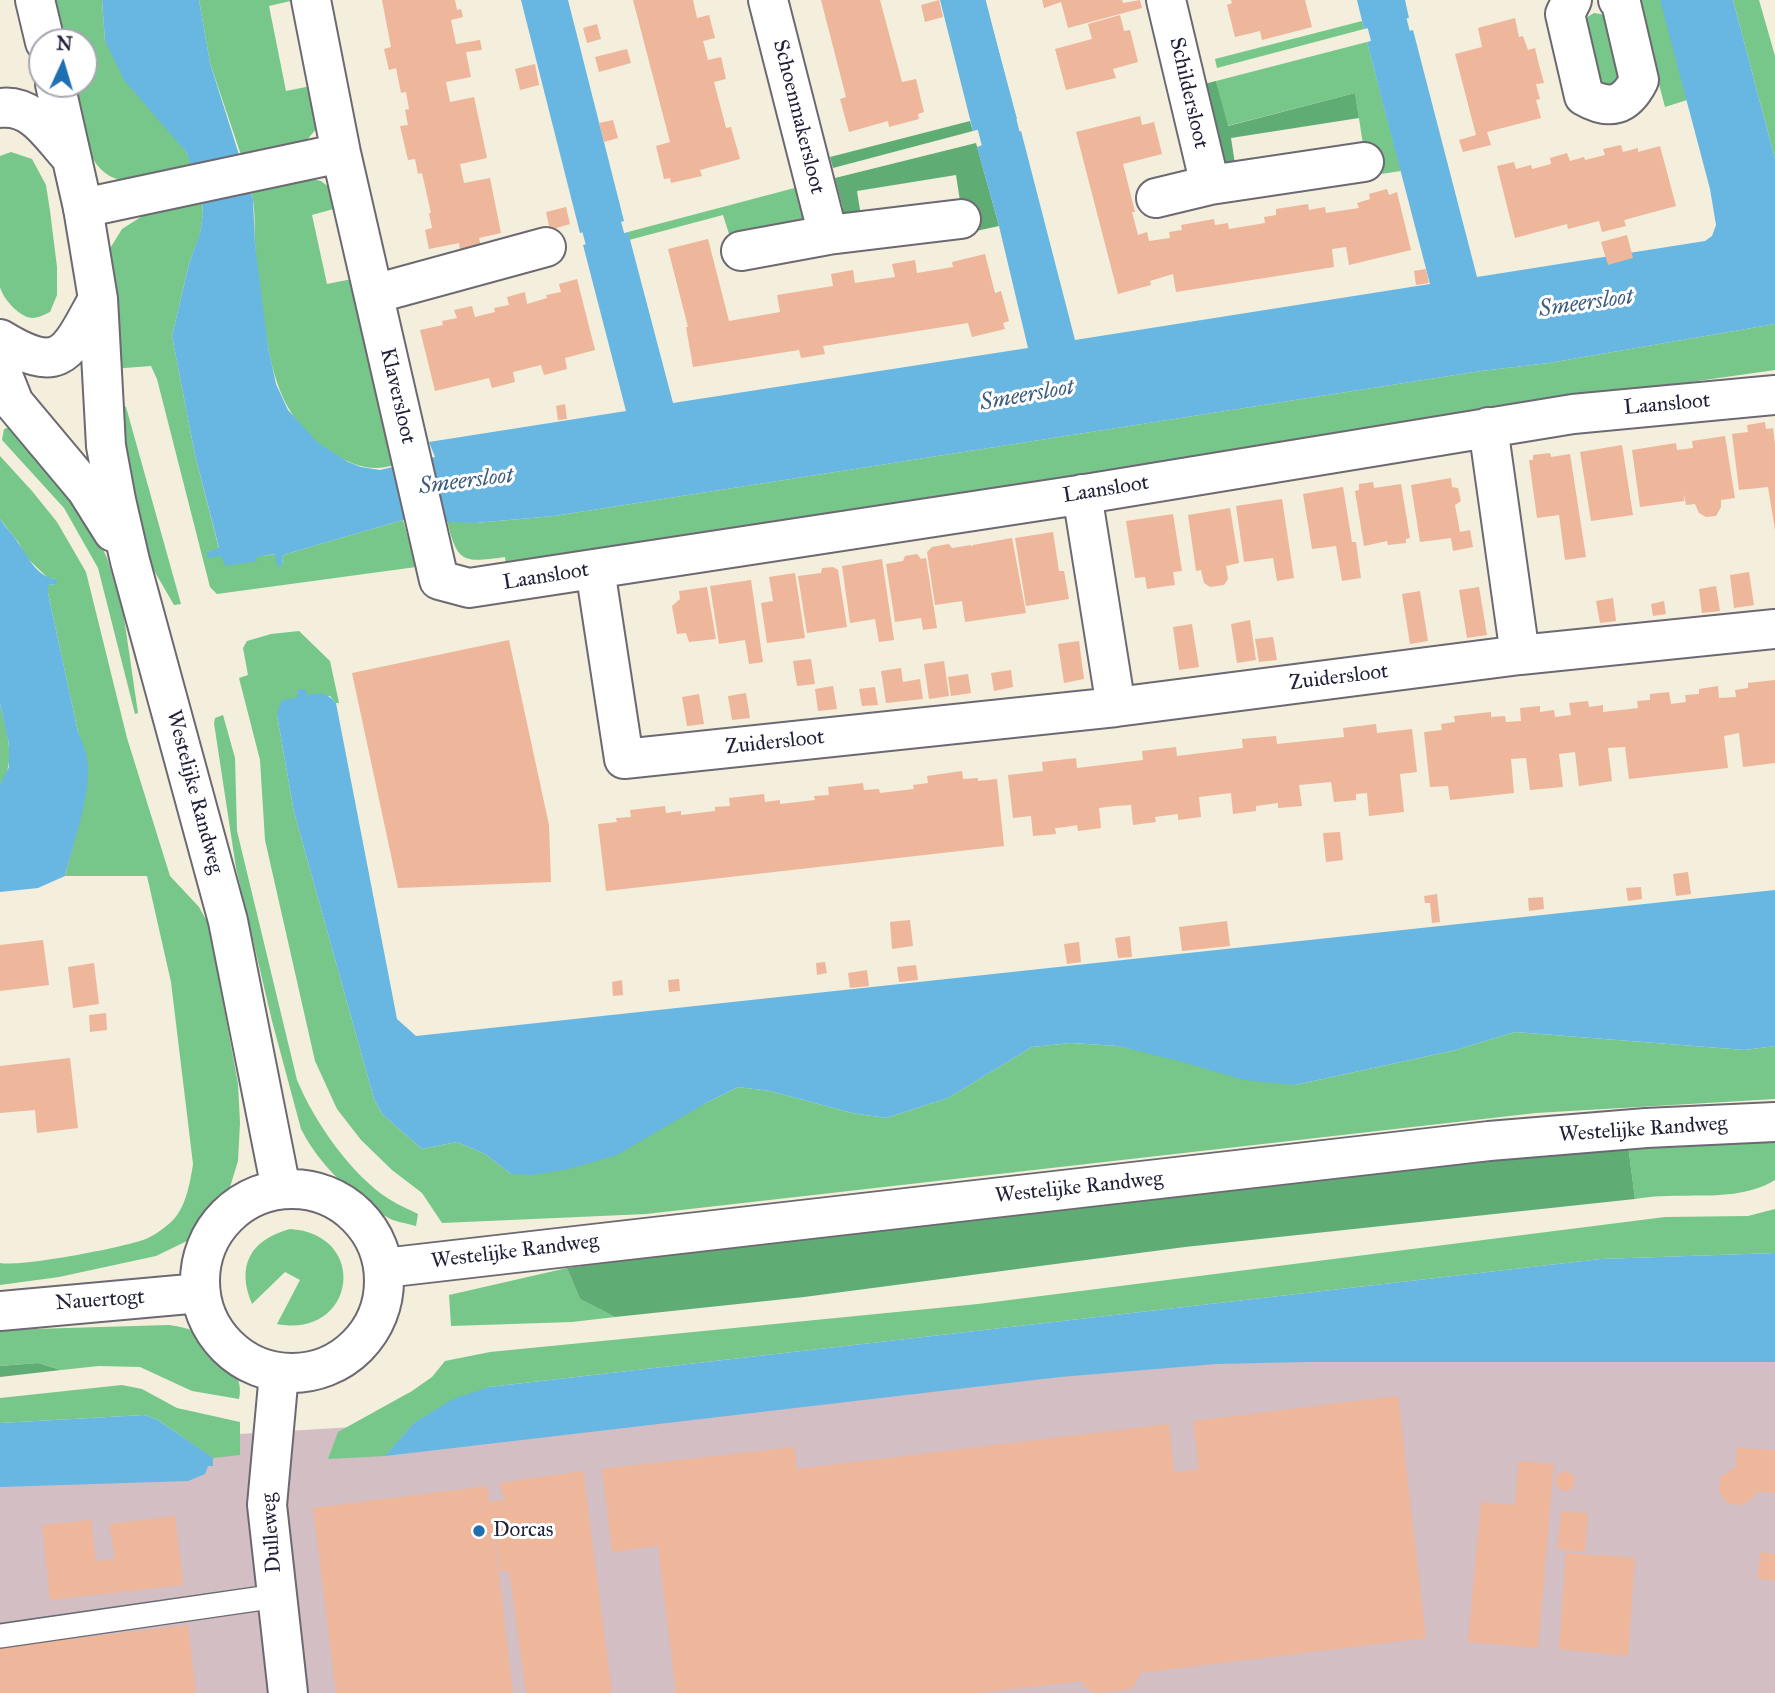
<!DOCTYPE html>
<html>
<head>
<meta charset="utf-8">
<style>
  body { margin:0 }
  #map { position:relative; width:1775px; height:1693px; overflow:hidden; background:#f4eedc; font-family:"IM FELL Great Primer",serif }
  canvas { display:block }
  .north { position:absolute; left:28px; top:28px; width:70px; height:70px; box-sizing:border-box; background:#fff; border:2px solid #a7a7b1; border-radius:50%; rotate:4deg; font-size:19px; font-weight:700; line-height:28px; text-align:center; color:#22223b }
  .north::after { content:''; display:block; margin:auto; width:24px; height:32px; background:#1f6fb2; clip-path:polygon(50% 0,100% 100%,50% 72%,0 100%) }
</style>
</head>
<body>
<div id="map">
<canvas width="1775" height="1693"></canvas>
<div class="north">N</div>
</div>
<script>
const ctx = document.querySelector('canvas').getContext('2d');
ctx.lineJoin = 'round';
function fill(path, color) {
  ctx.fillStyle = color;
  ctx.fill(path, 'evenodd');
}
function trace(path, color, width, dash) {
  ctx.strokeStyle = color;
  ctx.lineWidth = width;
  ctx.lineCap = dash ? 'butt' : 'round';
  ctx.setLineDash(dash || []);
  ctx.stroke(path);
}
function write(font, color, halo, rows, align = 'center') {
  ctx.font = font + ' "IM FELL Great Primer",serif';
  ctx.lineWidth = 6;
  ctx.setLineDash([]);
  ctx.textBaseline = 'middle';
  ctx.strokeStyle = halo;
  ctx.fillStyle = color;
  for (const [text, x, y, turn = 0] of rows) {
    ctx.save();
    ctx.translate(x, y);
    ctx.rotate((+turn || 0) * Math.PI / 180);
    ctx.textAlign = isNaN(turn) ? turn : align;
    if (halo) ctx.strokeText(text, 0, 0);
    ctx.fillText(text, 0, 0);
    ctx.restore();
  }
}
const industrial = new Path2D(`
  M1775,1302V1693H0V1457L58,1445L534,1416Z`);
const green = new Path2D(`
  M53,0H102L105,41L187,153L192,165C179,168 132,181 122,180C83,174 80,115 73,84H84V42H63Z
  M199,0H295L269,6L286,91L311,86L317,128L306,141L241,155L210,63Z
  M1637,0H1661L1687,100L1665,107Z
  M1733,0H1759L1775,56V159Z
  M1594,13L1606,15L1627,75L1603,93L1584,19Z
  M1362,21L1364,29L1217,68L1215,59Z
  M1367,42L1401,171L1374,175L1363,144L1355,93L1227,126L1216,81Z
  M11,152L32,159L46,185L50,211L57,267V295L50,312C46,314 38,318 33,318C20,318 3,299 0,287V156Z
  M307,178L321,181L334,191L337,208L312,215L327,284L352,279L394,465C372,472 354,466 334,454C278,420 270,367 262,307C260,286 256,264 255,243C254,225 256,208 251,191Z
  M802,186L809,222L731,240L723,215L629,240L628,232Z
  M202,201L203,214L200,234L189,264L172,336L195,455L219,549L207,552C230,558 252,558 276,554L283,565L282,557L286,554L403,520L416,567L217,594L210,587L157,379L151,366L111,369L109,250L122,229L144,215Z
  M1775,324V370L1557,401L506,568L505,557C463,563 457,563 447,520L475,523L554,516L1481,371L1549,363Z
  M118,403L126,407L181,604L174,605L152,567L133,516Z
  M17,425L95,532L107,558L123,611L138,713L135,714L98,568L64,508L2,440L4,429Z
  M0,456L32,491L57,522L86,572L127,738L170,876L199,907L209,925L238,1084L240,1123L238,1161L230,1187L210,1215L187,1241L156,1256L59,1277L0,1285V1263C22,1267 120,1248 143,1240C152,1237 163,1229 170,1223C186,1209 190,1183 193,1164L171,982L147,876H65C76,830 97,778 78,732L48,593V585L56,584V579L48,578L26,557L19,543L0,519Z
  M299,631L330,661L339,703H336L330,696L307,695L297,691L299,697L277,715L294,812L374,1099L382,1114L422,1149L457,1142L485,1154L511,1174L706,1103L738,1087L770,1091L852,1113L886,1118L948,1098L1032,1047L1071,1043L1118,1046L1295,1085L1456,1050L1515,1032L1745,1050L1775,1046V1099L1536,1113L646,1214L442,1223L422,1193L392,1170L361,1140L337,1109L315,1061L265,840L260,760L239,678L248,675L243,648L247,641L271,634Z
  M0,704C6,730 18,762 0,785Z
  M223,715L235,758L237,831L297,1080C314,1121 351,1175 389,1199C398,1205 409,1209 418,1214L416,1226C406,1223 394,1222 385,1216C352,1196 318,1163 301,1129L272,1021L236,868L214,723L215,718Z
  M1775,1137V1180C1734,1205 1680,1190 1635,1199L1628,1145Z
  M1775,1209V1253L1601,1259L489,1387L414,1423L385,1456L328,1459L338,1432L412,1391L432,1377L445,1361L490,1352L978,1304L1665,1217L1748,1216Z
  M290,1229C370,1234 356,1339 277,1324L300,1280L285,1272L252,1304C236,1266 250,1240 290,1229Z
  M567,1268L580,1299L615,1317L572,1322L451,1326L449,1295Z
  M169,1325C178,1326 187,1328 196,1332C217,1341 246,1374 239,1399L192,1391L140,1367L99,1366L61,1370L38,1363L0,1366V1330Z
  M122,1385L142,1389L177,1408L240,1422V1455L213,1458L158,1420L144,1415L0,1423V1398Z`);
const forest = new Path2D(`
  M1216,81L1228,126L1355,93L1359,118L1231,138L1235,164L1220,165L1204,84Z
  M970,121L973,131L833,168L830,157Z
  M976,143L999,226L976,231L971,203L960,201L956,175L857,191L861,216L849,221L837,211L843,209L835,178Z
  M1628,1145L1635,1199L1185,1247L804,1297L615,1317L580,1299L567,1268L888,1226Z
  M38,1363L61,1370L0,1377V1366Z`);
const water = new Path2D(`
  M102,0H199L210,63L253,199L255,244L268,347L276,384L288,410L317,442L348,462L361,467L380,470L435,457L429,442L626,411L583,245L628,232L673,403L1028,348L999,226L977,147L1021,131L1075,340L1430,284L1367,42L1413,30L1477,277L1705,241L1712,236L1716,225L1710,189L1660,0H1733L1775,159V324L1549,363L1481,371L554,516L475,523L403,520L286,554L282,557L283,565L277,566L275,554L256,557L257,561L226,566L221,556L207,558V552L219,548L195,455L172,336L189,264L200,233L203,214L202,201L187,153L124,80L105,41Z
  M521,0H568L624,221L580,233Z
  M940,0H985L1017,119L973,131Z
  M1357,0H1405L1409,18L1364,29Z
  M0,519C5,527 12,533 17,541C27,555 37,578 56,579L57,584L48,585V593L78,732C83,743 88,756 88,769C89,800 73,844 65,876L38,888L0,892V785L9,767V744L0,704Z
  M305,689L307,695C320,693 327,692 336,703L397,1019L416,1036L1775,890V1046L1745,1050L1515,1032L1456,1050L1295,1085L1244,1080L1179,1061L1118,1046L1071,1043L1032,1047L948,1098L886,1118L852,1113L770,1091L738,1087L706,1103L617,1155L569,1169L532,1175L511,1174L485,1154L457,1142L422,1149L382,1114L374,1099L294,812L277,715L281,701L298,697L297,690Z
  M1775,1253V1362H1307L1216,1364L1060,1377L385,1456L414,1423L453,1399L489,1387L1601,1259Z
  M144,1415L158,1420L213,1458V1466H208L205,1474L188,1481L0,1487V1423Z`);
const canal = new Path2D(`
  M965,0L1014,190
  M1381,0L1404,88
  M588,176L619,291`);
const building = new Path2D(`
  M382,0H455L457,10L461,9L463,17L451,20L456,44L480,40L482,50L466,52L471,77L446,82L450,102L474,97L487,158L460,164L464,183L490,178L501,233L479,238L481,246L460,250L459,243L429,249L425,230L432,228L429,213H431L422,173L418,174L415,159L408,160L400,126L408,125L405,110L409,109L406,92L401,93L396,68L389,70L384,49L391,47Z
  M633,0H693L697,18L709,15L715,38L703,41L708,60L721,57L726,79L714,82L726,128L731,127L740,159L700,170L702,176L671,183L670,178L664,179L656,146L670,142Z
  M821,0H880L902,82L916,79L924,112L918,114L919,119L889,127L888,121L849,132L840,99L846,97Z
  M939,0L943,17L925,22L921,5Z
  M1042,0H1122L1123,3L1140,0L1142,8L1068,28L1061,2L1044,8Z
  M1231,0H1305L1312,27L1262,40L1260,31L1235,37L1227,5L1232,3Z
  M1120,15L1124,31L1130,30L1138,62L1113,69L1116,78L1066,90L1055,49L1092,39L1088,24Z
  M1515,18L1519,37L1523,36L1528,50L1535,48L1539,65L1544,83L1536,84L1540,99L1536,100L1541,118L1487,132L1491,145L1463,152L1459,140L1476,135L1455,54L1482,47L1478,28Z
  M597,24L601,39L587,43L583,28Z
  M627,49L631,63L599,72L595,57Z
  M535,64L539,85L520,90L515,69Z
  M1140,116L1142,125L1154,122L1162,154L1123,164L1135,212H1132L1138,235L1147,232L1149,241L1170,238L1169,232L1182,230L1181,225L1214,219L1215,225L1228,223L1229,229L1265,223L1264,217L1276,215V209L1308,204L1309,210L1325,207L1326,213L1359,208L1357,203L1370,199L1369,194L1387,189L1389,195L1397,192L1411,250L1349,265L1346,247L1332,249L1334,267L1176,292L1173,274L1150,281L1151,285L1118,294L1076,132Z
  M613,120L618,138L604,142L599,123Z
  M1621,145L1623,152L1638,148V152L1660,146L1676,206L1624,220L1626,226L1602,232L1599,221L1568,229L1567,224L1515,238L1497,166L1514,162L1516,169L1531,165L1532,169L1551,164L1550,158L1567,153L1570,161L1584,157L1585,160L1605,155L1603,149Z
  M566,207L570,224L550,230L546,212Z
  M1627,235L1633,258L1608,265L1601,242Z
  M708,239L729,321L780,312L777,295L833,286L831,274L853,270L855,283L895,277L892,264L915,260L917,273L953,267L952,262L985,254L995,293L1001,291L1009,321L1003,323L1005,329L972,337L968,323L823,346L825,354L801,358L799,350L693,367L686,327H688L668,249Z
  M1426,269L1429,283L1416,285L1414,271Z
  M577,279L595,350L565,358L567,369L544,375L541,365L513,372L515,382L492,388L489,378L435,391L420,330L443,325L442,321L457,318L454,310L472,306L475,317L495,312L494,308L509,305L507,297L525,292L527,304L547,298L546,295L561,292L559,284Z
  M565,404L567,419L558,420L556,406Z
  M1765,422L1766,429L1773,428L1775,445V530L1768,487L1739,490L1732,434L1748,432L1747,425Z
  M1725,436L1735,498L1721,500V507L1716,516L1706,517L1699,513L1695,504L1686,505L1684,494V501L1640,507L1632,450L1676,443L1677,450L1693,448L1692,441Z
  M1622,445L1633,515L1591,521L1580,452Z
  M1550,453L1551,457L1570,454L1586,557L1565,560L1559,515L1537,518L1529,460H1533V455Z
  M1451,478L1452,487L1458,488L1461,501L1455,505L1460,532L1470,530L1473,547L1453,551L1451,538L1420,542L1411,485Z
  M1373,482L1374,488L1401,484L1410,538L1406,539V543L1388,545L1387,541L1364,546L1355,491L1359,490V484Z
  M1343,487L1352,542H1356L1361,578L1342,581L1336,546L1312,549L1303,494Z
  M1282,499L1294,578L1277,581L1273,558L1244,562L1236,506Z
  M1230,508L1239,563L1226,566L1228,579L1224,585L1210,587L1204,583L1201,570L1196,571L1188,515Z
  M1173,514L1182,571L1173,572L1175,585L1147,589L1145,577L1135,578L1126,521Z
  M1053,532L1059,571H1064L1069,599L1026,606L1015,538Z
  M1012,538L1026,613L965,622L962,601L935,605L927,552L932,547L949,544L952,548L971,545V547L973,545Z
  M917,554L921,559L926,558L937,628L923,630L921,618L895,622L886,564L903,561L905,556Z
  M882,559L894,640L879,642L875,619L850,623L842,566Z
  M833,567L838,570L847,627L807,633L798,576L821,573L822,568Z
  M1749,572L1754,605L1734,608L1730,575Z
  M795,573L805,638L767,643L761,603L773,601L769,577Z
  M751,580L763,662L749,664L745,640L719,644L710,586Z
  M1716,586L1720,611L1702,613L1699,589Z
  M707,587L716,639L689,642L686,633L677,634L672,606L680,599L679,591Z
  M1479,587L1487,635L1467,638L1459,590Z
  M1420,591L1428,641L1410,644L1402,594Z
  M1613,598L1616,621L1600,623L1596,601Z
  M1664,601L1666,614L1653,616L1651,604Z
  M1250,620L1256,660L1237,663L1231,624Z
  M1192,624L1199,667L1179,670L1173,627Z
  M1273,637L1277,660L1259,662L1255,639Z
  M509,640L549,825L551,882L398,888L352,673Z
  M1079,641L1084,679L1064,683L1058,644Z
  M811,659L815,684L797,686L793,661Z
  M944,661L949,696L929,699L924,664Z
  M901,668L903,682L920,679L923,699L886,703L881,671Z
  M1011,670L1013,687L994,691L991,673Z
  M968,674L971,693L951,696L948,677Z
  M1775,680V763L1743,767L1739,733L1724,736L1728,768L1629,779L1625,747L1608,748L1612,781L1579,786L1575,752L1559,754L1563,787L1530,790L1526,758L1511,759L1514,793L1450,800L1448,786L1430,787L1424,732L1442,730L1441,724L1455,722L1454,716L1491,712V717L1505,716L1506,722L1521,721L1520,708L1540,706V712L1554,710L1555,717L1571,715L1569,703L1588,701L1589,707L1603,705V712L1621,710L1638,708L1637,701L1650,700V694L1669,692L1671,704L1686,702L1685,695L1699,694V689L1718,686L1719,698L1736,697L1735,690L1748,688V683Z
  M833,686L837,709L818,711L815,689Z
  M875,687L878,705L862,706L859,689Z
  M746,693L750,718L732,720L728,696Z
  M699,694L704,724L687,726L682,697Z
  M1376,724L1377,733L1412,729L1417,772L1400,774L1404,812L1369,816L1367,793L1356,794V800L1334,802L1331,782L1299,785L1302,806L1278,808V803L1256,806V811L1233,814L1231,793L1199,797L1201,817L1178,820V814L1155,817L1156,822L1133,825L1131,805L1115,806L1099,808L1101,828L1078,831L1077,825L1066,827L1055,828L1056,834L1033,836L1031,816L1013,818L1008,775L1043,771L1042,762L1076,758L1077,768L1143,760L1142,751L1176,747L1177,756L1243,748L1242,739L1276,736L1277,744L1344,737L1343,728Z
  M962,771L963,779L978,778V781L997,779L1004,846L606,891L598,824L617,822L616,818L631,817L630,810L665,806L666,813L681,811V815L715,811V807L730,806L729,798L764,794L765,802L780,800V804L815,800L814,796L829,795L828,787L863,783L864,790L879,789L880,793L914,789L913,785L928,783L927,776Z
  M1340,832L1343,860L1326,862L1323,833Z
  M1688,872L1691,894L1676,896L1673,874Z
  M1641,887L1642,899L1628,901L1626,888Z
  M1437,894L1440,922L1432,923L1430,903H1425L1424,896Z
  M1543,897L1544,909L1529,911L1528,898Z
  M910,920L913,946L892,949L890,922Z
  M1227,921L1230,946L1182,951L1179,927Z
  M1130,936L1132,957L1118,958L1115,938Z
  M43,940L49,985L0,991V945Z
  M1079,942L1081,962L1067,964L1064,944Z
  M825,962L827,973L817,975L816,963Z
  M94,963L99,1004L73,1008L68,967Z
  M916,965L918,980L899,982L897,967Z
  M867,970L869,986L850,988L848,973Z
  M679,979L680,991L669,992L668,980Z
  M622,980L623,995L613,996L612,982Z
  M106,1013L107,1030L90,1032L89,1015Z
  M70,1058L78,1128L37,1133L35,1110L0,1113V1066Z
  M1398,1396L1426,1638L1139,1673V1678L1131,1689L1096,1693L1084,1687L1083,1681L976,1693H676L658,1546L612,1552L602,1469L794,1447L797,1469L1169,1424L1174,1472L1199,1469L1193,1421Z
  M1737,1448L1775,1450V1493L1756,1492L1755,1496L1743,1505L1729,1504L1719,1493L1720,1477L1736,1467Z
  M1519,1461L1554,1464L1538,1648L1468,1642L1481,1502L1515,1505Z
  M583,1471L612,1693H526L509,1570L500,1572L491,1509L513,1693H336L313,1508L487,1486L489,1502L505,1500L499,1483Z
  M1566,1471L1575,1477L1574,1487L1565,1492L1556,1486L1557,1475Z
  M1561,1511L1588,1513L1585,1552L1557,1549Z
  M175,1516L183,1585L50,1600L42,1525L91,1520L96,1561L115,1559L109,1524Z
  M1760,1552L1775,1554V1581L1758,1579Z
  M1566,1553L1635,1558L1628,1656L1559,1649Z
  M188,1625L196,1693H0V1647Z`);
const service = new Path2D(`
  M0,1636L277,1596`);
const minor = new Path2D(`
  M311,0L341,153L439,580L469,588L1085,494L1573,414L1775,395
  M768,0L828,235
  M1166,0L1210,185
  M1572,0L1565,14L1584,96C1610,111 1626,106 1639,80L1621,3L1618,0
  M1156,198L1210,185L1364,162
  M83,208L341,153
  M741,251L828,235L961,219
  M374,294L546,247
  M1488,427L1520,655
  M1082,494L1116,707
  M595,569L624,759L1116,707L1520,655L1775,629
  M279,1373L267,1505L288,1693`);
const tertiary = new Path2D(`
  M35,0L45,42
  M55,84L83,208L98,299L106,446L116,500L130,561L228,921L281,1189
  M0,108C32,104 49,133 68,154
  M0,339C62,377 68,353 98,299
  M0,368L14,403L86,489L113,532
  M200 1281a92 92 0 1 1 184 0a92 92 0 1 1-184 0Z
  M384,1268L1489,1141L1646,1128L1775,1122
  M0,1311L200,1293`);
const markers = [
  [479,1531,7,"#1f6fb2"]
];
const streetNames = [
  ["Schildersloot",1188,93,77],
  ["Schoenmakersloot",798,117,76],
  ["Klaversloot",397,396,77],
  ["Laansloot",1667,405,-5],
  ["Laansloot",1106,490,-9],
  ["Laansloot",546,577,-9],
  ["Zuidersloot",1339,678,-7],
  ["Zuidersloot",775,743,-6],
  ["Westelijke Randweg",194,792,75],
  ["Westelijke Randweg",1643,1130,-4],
  ["Westelijke Randweg",1079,1188,-6],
  ["Westelijke Randweg",515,1252,-7],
  ["Nauertogt",100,1301,-4],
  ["Dulleweg",272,1533,-94]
];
const poiNames = [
  ["Dorcas",493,1531]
];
const waterNames = [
  ["Smeersloot",1586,304,-8],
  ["Smeersloot",1027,396,-10],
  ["Smeersloot",466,482,-7]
];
fill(industrial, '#d2bec3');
fill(green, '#76c789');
fill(forest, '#60ac75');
fill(water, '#68b6e2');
trace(canal, '#68b6e2', 40);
fill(building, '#eeb69a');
trace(service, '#6c6973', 26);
trace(minor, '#6c6973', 42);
trace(tertiary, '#6c6973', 42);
trace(service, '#fff', 23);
trace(minor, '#fff', 38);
trace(tertiary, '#fff', 38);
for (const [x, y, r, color] of markers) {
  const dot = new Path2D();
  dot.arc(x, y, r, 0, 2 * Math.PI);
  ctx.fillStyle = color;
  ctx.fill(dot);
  trace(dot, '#fff', 2.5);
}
write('21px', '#22223b', '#fff', streetNames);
write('21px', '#22223b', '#fff', poiNames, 'left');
write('italic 23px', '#3e5d7e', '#fff', waterNames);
</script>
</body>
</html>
